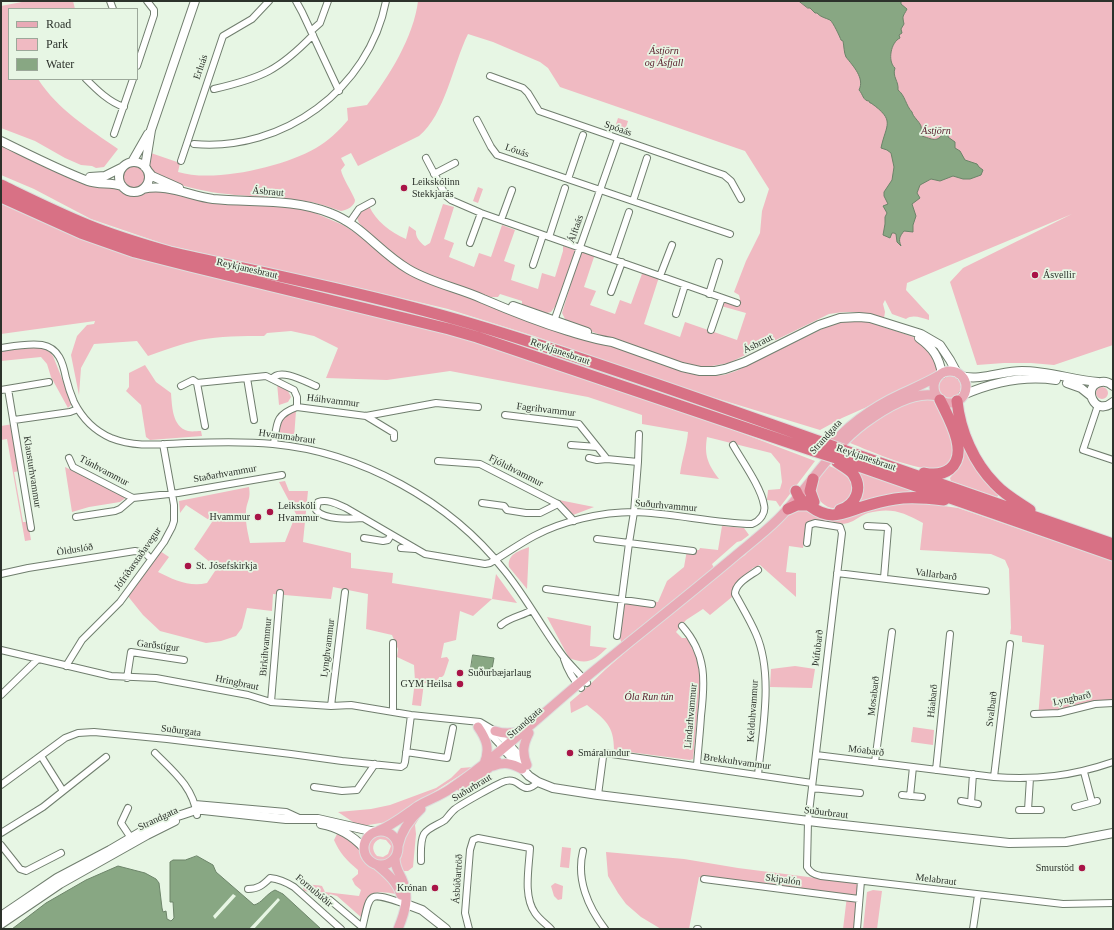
<!DOCTYPE html>
<html>
<head>
<meta charset="utf-8">
<style>
  body { margin:0 }
  #map { position:relative; width:1114px; height:930px; overflow:hidden; background:#e7f6e4; font-family:"Times New Roman",serif }
  canvas { display:block }
  .frame { position:absolute; inset:0; border:2px solid #2c322b; pointer-events:none }
  .legend { position:absolute; left:8px; top:8px; width:130px; height:72px; box-sizing:border-box; background:#e7f6e4; border:1px solid #9ca89a; margin:0; padding:5px 7px; list-style:none; font-size:12px; color:#2c322b }
  .legend li { display:flex; align-items:center; gap:8px; height:20px }
  .legend b { width:20px; border:1px solid #9ca89a }
</style>
</head>
<body>
<div id="map">
<canvas width="1114" height="930"></canvas>
<div class="frame"></div>
<ul class="legend">
<li><b style="height:5px;background:#e8aab6"></b>Road</li>
<li><b style="height:11px;background:#f0bac2"></b>Park</li>
<li><b style="height:11px;background:#88a783"></b>Water</li>
</ul>
</div>
<script>
const ctx = document.querySelector('canvas').getContext('2d');
ctx.lineJoin = 'round';
function fill(path, color) {
  ctx.fillStyle = color;
  ctx.fill(path, 'evenodd');
}
function trace(path, color, width, dash) {
  ctx.strokeStyle = color;
  ctx.lineWidth = width;
  ctx.lineCap = dash ? 'butt' : 'round';
  ctx.setLineDash(dash || []);
  ctx.stroke(path);
}
function write(font, color, halo, rows, align = 'center') {
  ctx.font = font + ' "Times New Roman",serif';
  ctx.lineWidth = 3.5;
  ctx.setLineDash([]);
  ctx.textBaseline = 'middle';
  ctx.strokeStyle = halo;
  ctx.fillStyle = color;
  for (const [text, x, y, turn = 0] of rows) {
    ctx.save();
    ctx.translate(x, y);
    ctx.rotate((+turn || 0) * Math.PI / 180);
    ctx.textAlign = isNaN(turn) ? turn : align;
    if (halo) ctx.strokeText(text, 0, 0);
    ctx.fillText(text, 0, 0);
    ctx.restore();
  }
}
const green = new Path2D(`
  M27,1H73L75,9H9V79H38C58,110 88,128 118,149L104,167L96,168L92,166L81,165L65,158L35,141L1,128V6Z
  M418,1H1113V345L1054,365L1031,363H1004L977,365L950,282L963,268L1072,214L907,283L906,290L929,315V320C921,318 913,314 906,319L892,314L885,300L883,304L885,312L884,318C865,312 849,310 829,314L729,363L706,367L683,364L608,338L568,322L565,319L562,313L579,257L582,251L595,254L584,287L596,291L590,305L615,314L620,300L631,304L643,271L659,277L644,324L680,337L685,322L737,340L746,313L721,306L723,300L737,306L740,299L739,295L734,292L746,261L760,233L762,211L769,189L745,151L560,87L548,68L540,62L493,42L468,34C453,64 445,115 419,136L358,166L351,153L341,158L345,165L341,170C342,177 352,192 355,200C355,206 347,210 341,211C326,206 312,201 296,200C254,195 215,197 175,183C168,180 158,177 153,172C148,167 147,158 148,152L180,163L178,172C214,183 283,167 316,148C328,141 339,131 348,120L347,108L367,105C389,77 414,36 418,1Z
  M618,118L628,121L624,134L614,130Z
  M1,144L126,191H156L308,210L343,225L362,237L406,272L416,278L575,335L622,349L688,373L708,376L724,375L736,371L824,328L839,322L852,320L868,322L911,336L919,340L931,350L939,369L935,377L842,418L820,430L699,393L534,336L448,309L334,282L304,276L167,245L91,219L34,189L1,175Z
  M123 177a11 11 0 1 1 22 0a11 11 0 1 1-22 0Z
  M478,187L483,189L478,203L473,201Z
  M1,202L448,333L539,362L702,418L815,461L780,507L776,501L767,500L768,490L780,489L782,482L780,464L771,453L707,437C704,456 708,464 719,479L680,474C682,459 687,446 688,432L642,424V415L588,397L450,371L387,380L326,378L338,348L314,336L291,331L267,333L264,336C242,336 220,336 199,340C181,344 165,350 148,356L137,341L94,344L81,368L79,395L71,355L77,336L87,325L94,324L95,321L1,334Z
  M443,204L454,207L444,239L454,243L449,257L474,267L479,253L491,257L502,225L515,230L504,261L515,265L511,280L538,289L542,273L555,277L563,251V246L575,250L557,304L551,312L543,314L522,306V301L500,294L498,297H490L416,271L383,248L359,223L357,218L359,211L369,206C376,221 390,232 406,239L409,226L416,231C415,236 420,243 425,246L430,243Z
  M40,347L48,350L53,356L72,404L68,408L51,377L47,364L41,357L1,361V351Z
  M145,365L156,382L171,393C172,405 172,427 188,431C192,432 197,431 201,431L202,436L150,440L146,437L141,405L126,391L129,387V373Z
  M937 387a12 12 0 1 1 24 0a12 12 0 1 1-24 0Z
  M277,383L288,391L291,397L288,402L279,405Z
  M1096 393a6 6 0 1 1 12 0a6 6 0 1 1-12 0Z
  M928,397L935,400L955,445L952,460L942,470C914,470 874,453 848,442C870,421 898,404 928,397Z
  M954,405L984,479L999,495L997,497L951,481L950,478L957,469L946,406Z
  M296,411L294,438L279,435C280,421 281,415 296,411Z
  M13,424L20,471L14,472L23,522H28L31,540L25,541L7,439L1,440V426Z
  M827,465C844,472 853,475 852,496C848,499 844,505 840,507C828,512 819,501 814,492L817,478Z
  M848,466L925,494L851,509L858,499Z
  M65,467L127,497L120,502L89,507L72,512Z
  M285,481L289,491H308L303,542L351,553V568L393,573L392,583L492,599L496,574L517,603L492,599L473,616L460,611L456,640L444,643L441,658L447,657L449,660L444,675L442,677H439L438,684L424,683L421,706L412,705L415,681L414,665L397,657L398,649L392,635L366,629L368,594L333,587L331,599L273,594L272,611L247,608L242,628L236,636L221,641L206,643L160,631L143,615L127,595L160,551L169,557L158,572C174,580 189,587 207,583L217,568L194,549L212,522L186,505L180,513L179,501L249,487C251,500 247,500 246,511C245,522 248,533 250,543L285,542L296,514L279,482Z
  M559,500L594,507L573,515L560,503Z
  M909,501L958,508L1113,561V702L1060,714L1038,718L1044,645L1022,642V636L1010,634L1011,628L1009,569L1005,560L991,554L920,550L923,523C903,512 891,507 868,513C861,515 855,521 848,523C834,527 819,517 806,526L803,548L789,546L786,572L796,573V597L760,565L753,568L738,581L734,586L732,597L710,615L703,609L686,620L676,632L682,638H687L695,654L699,665L701,680L693,759L690,760L614,750C614,725 605,720 587,705L571,713L570,702L583,691L606,669L661,621L730,565L745,555L752,546L788,512L803,508L814,513L870,507Z
  M722,526L744,528L749,535L741,541L737,542L712,564L714,568L622,645L618,631L624,598L658,602L667,581L684,567L687,550H699L700,548L718,550Z
  M529,547L527,589L509,567C507,554 519,551 529,547Z
  M547,617L591,626L590,646L607,648C594,661 587,665 569,658Z
  M795,666L815,669L812,688L770,687L771,669Z
  M913,727L934,730L933,745L911,742Z
  M473,767L387,822L362,826L356,824L338,812L371,809L390,805L436,788L451,778L461,768Z
  M423,812L415,825L416,834L413,867L408,871H402L398,861L400,856V843L408,829Z
  M337,834L344,837H346L361,849L362,854L367,864L379,870L389,878L397,894C387,893 376,890 368,896V899L362,918L337,896L330,894L322,902L311,892L304,891L303,888C307,883 316,885 322,886L325,892L359,896L361,890L355,885L352,879L358,874V870C347,861 339,852 334,840Z
  M382,834C414,839 386,878 371,857C363,846 371,836 382,834ZM380,839L386,840L391,846L388,854L383,857L377,856C371,850 372,842 380,839Z
  M562,847L571,848L569,868L560,867Z
  M606,852L684,859L738,868L863,884L857,929H843L847,896L699,877L689,929H661L641,917L626,904L618,893L608,876Z
  M555,883L563,886L562,899L558,900L554,896L551,886Z
  M873,890L882,891L877,929H863L867,892Z`);
const water = new Path2D(`
  M799,1H901V4L907,9C903,17 902,15 904,24L901,29L902,33L899,35L900,38C891,42 887,61 895,68C892,77 899,81 898,90C905,95 906,106 912,112C913,117 919,121 921,126C922,130 920,132 922,136C935,140 937,143 946,130L949,133L948,137L955,142V148L960,151L965,160L977,164L979,167L983,170L981,175L970,179H963L953,176L940,181L931,179L920,185L917,193L920,198L912,204L916,216L913,225V232L904,231C900,236 898,239 901,246L897,242L896,234L894,233H892L890,238L883,235L885,224V217L887,213L883,206L888,204L884,196V192L892,180L894,167L891,153L887,150L881,148C886,124 896,121 871,103H870L869,101C863,101 863,94 859,90C865,78 853,66 846,57C844,53 844,46 843,41L841,40C840,37 833,22 830,20C826,18 820,17 817,13H815L810,8H808Z
  M473,655L494,658L492,669H488L484,675C478,674 476,669 471,668Z
  M197,856L213,865L216,872L254,905C262,903 266,894 275,890L283,894L321,929H12L46,903L86,880L118,866L145,873L156,879L159,883L162,908L163,912L166,911L167,919L171,921L174,918L173,902H170V862L173,860H185Z`);
const pier = new Path2D(`
  M233,894L236,896L215,919L213,916Z
  M278,898L280,900L254,929H249Z`);
const street = new Path2D(`
  M110,1L113,9
  M296,1L302,12L339,91
  M311,31L320,23L328,1
  M137,66L154,15V10L147,1
  M490,76L523,88L528,93L539,111L724,175L731,181L741,199
  M86,79C97,90 109,102 124,107
  M214,89C262,78 279,70 313,35
  M477,120L491,147L497,155L730,234
  M114,134L133,79
  M194,144C283,152 369,89 386,1
  M426,158L446,196L451,200L481,213L737,303
  M181,161L223,36L252,19L269,1
  M434,174L455,163
  M568,179L583,135
  M633,201L647,158
  M501,220L512,190
  M350,222L359,209L372,202
  M549,237L565,188
  M470,243L481,213
  M613,259L629,212
  M533,265L543,235
  M660,276L672,245
  M611,292L622,262
  M709,294L719,262
  M676,314L685,285
  M553,324L618,139
  M711,330L722,298
  M1,348C14,346 29,343 42,345C59,348 63,363 66,378C68,386 71,395 74,402C82,418 95,431 111,438C136,448 161,444 188,443C216,442 244,441 273,444C360,452 450,501 504,570C526,597 542,628 563,656C570,665 580,674 587,683
  M247,378L254,420
  M272,379C280,367 306,382 316,386
  M197,383L205,426
  M181,386L193,380L197,383L266,376L294,390L297,397V407
  M8,389L31,528
  M1,390L49,382
  M1098,405L1083,450L1113,460
  M505,415L579,424L607,459L638,462L634,512L629,543L617,636
  M366,416L394,433V438
  M14,420L70,412L78,409
  M274,444C277,423 275,415 297,407L366,416L436,403L478,407
  M571,445L597,447
  M69,458L73,467L133,498L178,493L282,475
  M589,458L597,460L607,459
  M438,461L480,464L558,504L574,521
  M638,462L639,434
  M482,503L504,506L507,510L526,513H540L558,504
  M76,517L115,511L120,509L133,498
  M363,518C351,519 324,520 316,510L318,502C328,499 337,504 346,508L425,554L485,564L490,563C505,554 519,544 534,536C562,521 602,512 634,512C673,513 712,523 752,524C760,521 766,513 764,505C761,487 742,461 733,445
  M867,526L886,527L888,529L884,578
  M364,538L383,541L388,540L391,535
  M597,539L693,551
  M807,543L809,525L815,523L840,527L842,533L808,821L807,867C810,873 815,875 821,876L1063,904L1113,903
  M401,548L415,549
  M758,570C750,576 735,583 735,594C742,607 750,620 756,634C774,675 762,732 758,775
  M837,573L986,591
  M1,574L28,568L135,551L145,553L151,559
  M546,589L652,604
  M501,625C510,617 522,616 532,610
  M682,626C707,654 705,682 701,716C700,733 698,749 697,766
  M1,650L111,676L156,678L248,695L271,702L331,706L351,705L411,715L480,722L495,731L508,744
  M564,659C567,669 574,681 581,688
  M66,666L82,640L120,602L164,542L172,527L174,521V505L163,444
  M127,678L131,652L184,660
  M1,695L38,659
  M271,702L280,593
  M331,706L345,592
  M393,712V643
  M1034,714L1059,713L1095,704L1113,703
  M480,728L490,734L503,748
  M406,752L447,758L453,728
  M155,753C174,772 193,787 197,815
  M816,755L994,777C1038,780 1072,776 1113,762
  M41,756L63,791
  M875,762L892,632
  M936,770L950,634
  M1084,772L1092,802
  M994,777L1010,644
  M1,785L65,738L78,733L94,732L167,739L291,754L342,761L401,767L404,765L405,762L411,715
  M314,787L342,791L357,790L375,764
  M812,788L860,793
  M598,795L603,757L605,753L812,783
  M902,795L922,797
  M910,796L913,767
  M961,801L978,804
  M971,803L973,774
  M195,804L286,812L299,818
  M1075,807L1097,801
  M128,808L121,823L131,838
  M1019,810H1041
  M1028,810L1030,778
  M1,833L43,807L106,757
  M1,845L20,869L26,871L61,853
  M583,851C576,879 588,907 605,929
  M421,861C421,853 420,841 424,834C429,827 438,825 445,820C448,817 451,812 455,809C460,805 500,782 506,781C521,777 522,798 538,782
  M704,879L859,899
  M248,889C258,889 263,885 270,878C279,879 286,882 294,887L341,929
  M330,900L362,927
  M362,929C371,890 367,892 406,904
  M469,929L465,913L470,850L473,840L478,838L530,848C529,868 523,896 535,913C539,919 546,924 551,929
  M697,929H698
  M857,929L861,881
  M973,929L978,895`);
const secondary = new Path2D(`
  M1,141C30,155 59,170 88,181C99,185 111,182 122,186
  M119 177a15 15 0 1 1 30 0a15 15 0 1 1-30 0Z
  M132,162L148,134
  M145,167L151,130L195,1
  M147,170L152,176L179,188
  M90,177L105,176L121,168
  M143,189C166,183 190,196 213,199C252,203 293,198 330,213C362,225 379,252 408,269C431,283 459,288 483,299C511,311 539,322 568,331C582,335 597,340 612,342L682,367L700,371H715L725,369L745,362L819,325L840,318L859,317L870,318L921,334L940,345L950,360L957,373
  M513,306L587,332
  M919,338C933,348 939,357 942,374
  M961,376C981,381 1002,371 1022,371C1048,371 1073,380 1098,382
  M1067,383L1081,388L1091,396
  M1113,386C1110,383 1106,381 1101,382C1081,385 1094,418 1113,402
  M963,395C993,382 1023,375 1056,380
  M508,744L526,764
  M503,748L529,776L538,782L553,788L598,795L825,823L1009,843L1066,842L1113,833
  M321,824C337,827 353,836 364,848
  M406,904L422,910L446,929
  M1,916L57,878L110,850L144,830L162,821L184,814L196,810H203L286,819H318L375,832
  M1,924L60,884L147,835L175,821`);
const primary = new Path2D(`
  M934 387a16 16 0 1 1 32 0a16 16 0 1 1-32 0Z
  M827,450C847,425 873,407 901,394C914,388 926,383 938,376
  M478,727C487,740 490,749 484,764
  M495,731C504,734 513,734 522,730
  M527,765C522,753 523,745 529,733
  M493,766C504,762 511,763 522,769
  M460,786L479,776L497,761
  M364 848a17 17 0 1 1 34 0a17 17 0 1 1-34 0Z
  M378,831C393,825 405,815 418,806C428,800 440,796 450,789C501,754 546,710 595,670C639,634 685,598 729,561C745,547 763,534 778,519C809,488 830,449 865,423C884,409 913,390 937,396
  M398,846C401,832 410,819 421,809
  M395,858C395,867 398,871 402,879C410,897 405,912 398,929
  M377,865C388,874 397,882 401,895`);
const highway = new Path2D(`
  M1,185C30,199 58,213 88,225C115,236 142,244 170,252C282,277 395,299 505,334C611,367 716,405 821,442
  M1,197L81,233L135,252L190,266L449,329L477,337L814,451
  M957,401C960,431 974,463 995,484C1005,495 1018,502 1030,510
  M843,450L1113,544
  M836,458L1113,555
  M837,462C842,466 849,469 853,474C863,488 856,505 840,510
  M924,473C933,475 942,475 950,469C970,453 948,417 940,400
  M813,479L810,491L814,502
  M796,491C799,499 803,502 810,506C830,521 841,514 862,507C872,504 883,501 895,499C911,496 928,498 944,500
  M788,509L797,505H808`);
const highwayBridge = new Path2D(`
  M821,442L843,450
  M814,451L836,458`);
const markers = [
  [404,188,4,"#a81447"],
  [1035,275,4,"#a81447"],
  [270,512,4,"#a81447"],
  [258,517,4,"#a81447"],
  [188,566,4,"#a81447"],
  [460,673,4,"#a81447"],
  [460,684,4,"#a81447"],
  [570,753,4,"#a81447"],
  [1082,868,4,"#a81447"],
  [435,888,4,"#a81447"]
];
const parkNames = [
  ["Ástjörn",664,51],
  ["og Ásfjall",664,63],
  ["Ástjörn",936,131],
  ["Óla Run tún",649,697]
];
const streetNames = [
  ["Erluás",201,67,-71],
  ["Spóaás",618,129,19],
  ["Lóuás",517,151,19],
  ["Ásbraut",268,192,5],
  ["Álftaás",576,229,-70],
  ["Reykjanesbraut",247,269,13],
  ["Ásbraut",758,344,-26],
  ["Reykjanesbraut",560,352,19],
  ["Háihvammur",333,401,7],
  ["Fagrihvammur",546,410,7],
  ["Hvammabraut",287,437,8],
  ["Strandgata",826,437,-48],
  ["Reykjanesbraut",866,458,19],
  ["Túnhvammur",104,471,28],
  ["Fjóluhvammur",516,471,27],
  ["Klausturhvammur",32,472,81],
  ["Staðarhvammur",225,474,-10],
  ["Suðurhvammur",666,506,5],
  ["Ölduslóð",75,550,-9],
  ["Jófríðarstaðavegur",138,559,-55],
  ["Vallarbarð",936,575,7],
  ["Garðstígur",158,646,7],
  ["Birkihvammur",266,647,-85],
  ["Lynghvammur",328,648,-83],
  ["Þúfubarð",818,648,-83],
  ["Hringbraut",237,683,12],
  ["Mosabarð",874,696,-83],
  ["Lyngbarð",1072,699,-12],
  ["Háabarð",933,701,-84],
  ["Svalbarð",992,709,-83],
  ["Kelduhvammur",753,711,-86],
  ["Lindarhvammur",691,716,-85],
  ["Strandgata",525,723,-41],
  ["Suðurgata",181,731,7],
  ["Móabarð",866,751,7],
  ["Brekkuhvammur",737,762,8],
  ["Suðurbraut",472,788,-31],
  ["Suðurbraut",826,813,7],
  ["Strandgata",158,819,-25],
  ["Ásbúðartröð",458,879,-86],
  ["Skipalón",783,880,8],
  ["Melabraut",936,880,7],
  ["Fornubúðir",314,891,40]
];
const poiNames = [
  ["Leikskólinn",412,182],
  ["Stekkjarás",412,194],
  ["Ásvellir",1043,275],
  ["Leikskóli",278,506],
  ["Hvammur",278,518],
  ["Hvammur",250,517,"right"],
  ["St. Jósefskirkja",196,566],
  ["Suðurbæjarlaug",468,673],
  ["GYM Heilsa",452,684,"right"],
  ["Smáralundur",578,753],
  ["Smurstöd",1074,868,"right"],
  ["Krónan",427,888,"right"]
];
fill(green, '#f0bac2');
fill(water, '#88a783');
trace(water, '#6c8469', 1);
fill(pier, '#e7f6e4');
trace(street, '#707e6e', 8);
trace(secondary, '#707e6e', 10);
trace(primary, '#dddedd', 11);
trace(highway, '#dddedd', 13);
trace(street, '#fff', 6);
trace(secondary, '#fff', 8);
trace(primary, '#e8aab6', 9);
trace(highway, '#d87185', 11);
trace(highwayBridge, '#dddedd', 13, []);
trace(highwayBridge, '#d87185', 11);
for (const [x, y, r, color] of markers) {
  const dot = new Path2D();
  dot.arc(x, y, r, 0, 2 * Math.PI);
  ctx.fillStyle = color;
  ctx.fill(dot);
  trace(dot, '#e7f6e4', 1.5);
}
write('italic 10px', '#581a29', '#e7f6e4', parkNames);
write('10px', '#2c322b', '#e7f6e4', streetNames);
write('10px', '#2c322b', '#e7f6e4', poiNames, 'left');
</script>
</body>
</html>
